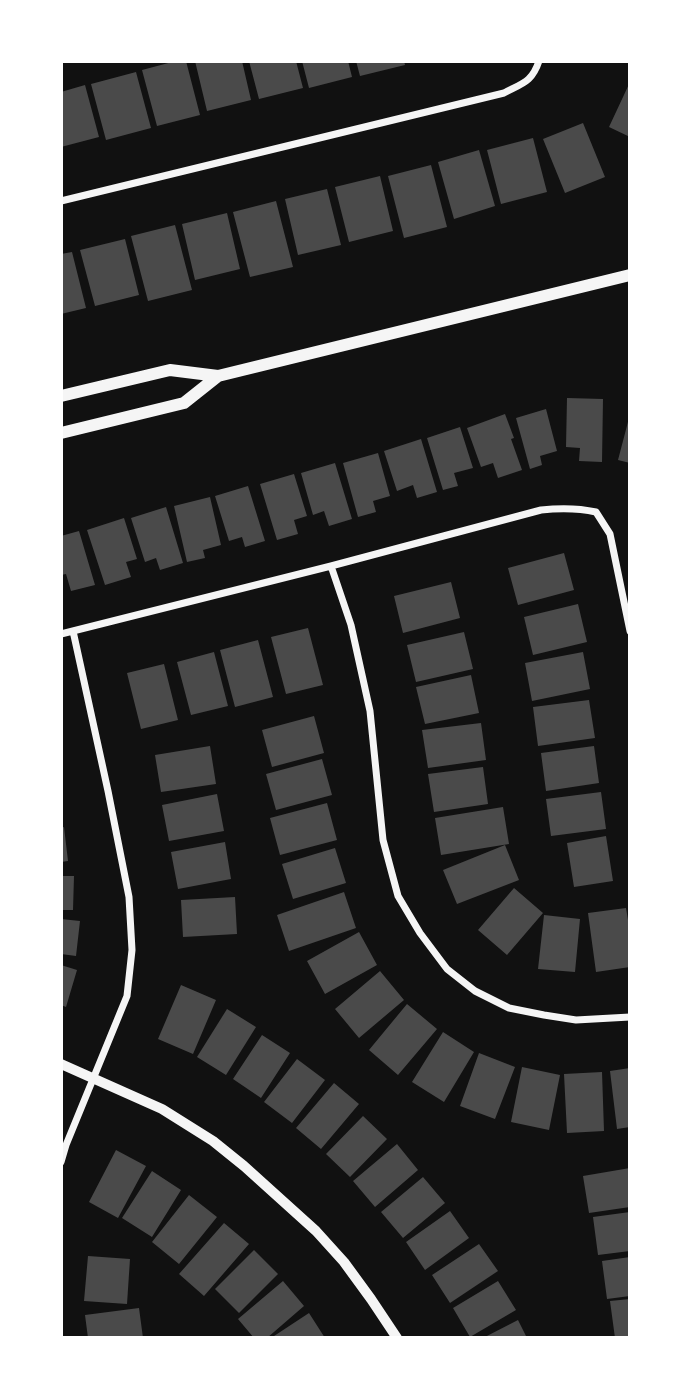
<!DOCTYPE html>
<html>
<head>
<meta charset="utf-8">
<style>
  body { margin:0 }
  #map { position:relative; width:691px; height:1399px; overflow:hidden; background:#111; font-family:Barlow,sans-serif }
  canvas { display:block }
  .frame { position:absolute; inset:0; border:63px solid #fff; pointer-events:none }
</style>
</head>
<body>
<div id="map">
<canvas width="691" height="1399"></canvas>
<div class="frame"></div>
</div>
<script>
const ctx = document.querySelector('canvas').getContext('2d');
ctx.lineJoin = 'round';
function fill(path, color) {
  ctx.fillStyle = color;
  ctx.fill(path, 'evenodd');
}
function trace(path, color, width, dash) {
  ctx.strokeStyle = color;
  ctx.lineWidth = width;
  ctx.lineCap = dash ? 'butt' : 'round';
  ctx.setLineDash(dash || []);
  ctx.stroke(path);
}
const building = new Path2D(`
  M176,61H186L200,115L157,126L142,70Z
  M195,61H242L251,100L207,111Z
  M249,61H296L303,88L259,99Z
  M302,61H348L352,77L309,88Z
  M356,61H404L405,65L360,76Z
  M136,72L151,128L106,140L91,84Z
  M630,82V137L609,127Z
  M85,85L99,137L61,147V92Z
  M583,123L605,177L565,193L543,139Z
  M533,138L547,192L501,204L487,150Z
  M479,150L495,206L454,219L438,162Z
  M431,165L447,227L404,238L388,176Z
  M380,176L393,231L349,242L335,187Z
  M327,189L341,245L298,255L285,199Z
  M276,201L293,267L250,277L233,212Z
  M227,213L240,269L195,280L182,224Z
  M175,225L192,290L148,301L131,236Z
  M125,239L139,295L95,306L80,250Z
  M72,252L86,308L61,314V254Z
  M567,398L603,399L602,462L579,461L580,448L566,447Z
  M546,409L557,451L540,456L542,465L530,469L516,418Z
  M505,414L514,438L511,439L522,470L498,478L493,463L481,467L467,428Z
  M629,418H630V463L618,460Z
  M460,427L473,468L454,473L458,486L443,490L427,438Z
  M421,439L437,492L417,498L413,485L397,491L384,451Z
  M378,453L390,496L373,501L376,512L358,517L343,463Z
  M335,463L352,519L329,526L324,511L313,515L301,473Z
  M294,474L307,516L294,520L298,534L277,540L260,484Z
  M248,486L265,541L245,547L242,537L229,541L215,496Z
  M210,497L221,545L203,550L205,558L187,562L174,506Z
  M166,507L183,563L160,570L156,558L145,562L131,518Z
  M124,518L137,559L126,562L131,577L105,585L87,530Z
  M79,531L95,585L71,591L66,574L61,575V536Z
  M564,553L574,590L518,605L508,568Z
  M451,582L460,618L403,633L394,596Z
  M578,604L587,642L533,655L524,617Z
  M308,628L323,685L286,694L271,637Z
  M464,632L473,669L416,682L407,645Z
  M258,640L273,697L235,707L220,650Z
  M214,652L228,706L191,715L177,662Z
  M583,652L590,689L532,701L525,663Z
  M164,664L178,720L141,729L127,673Z
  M471,675L479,713L425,724L416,687Z
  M589,700L595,738L538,746L533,707Z
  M314,716L324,753L272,767L262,730Z
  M481,723L486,760L428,768L422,730Z
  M210,746L216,784L161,792L155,755Z
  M594,746L599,783L546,791L541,753Z
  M322,759L332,795L276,810L266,774Z
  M483,767L488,804L434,812L428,774Z
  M601,792L606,829L551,836L546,799Z
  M217,794L224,831L169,841L162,805Z
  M327,803L337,840L280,855L270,818Z
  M503,807L509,844L441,855L435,818Z
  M64,827L68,861L61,862V828Z
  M606,836L613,881L574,887L567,843Z
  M225,842L231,879L178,889L171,852Z
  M505,845L519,880L457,904L443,870Z
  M335,848L346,883L293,899L282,864Z
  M61,876H74L73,910H61Z
  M514,888L543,913L507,955L478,930Z
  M344,892L356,928L289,951L277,915Z
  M235,897L237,934L183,937L181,900Z
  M626,908L630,932V967L596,972L588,913Z
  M544,915L580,919L575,972L538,969Z
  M61,919L80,921L76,956L61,954Z
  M359,932L377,965L325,994L307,961Z
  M61,965L77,970L66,1007L61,1005Z
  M380,971L404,1000L359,1038L335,1009Z
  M181,985L216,1000L193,1054L158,1039Z
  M407,1004L437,1029L398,1075L369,1050Z
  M227,1009L256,1027L226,1075L197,1057Z
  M443,1032L474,1052L444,1102L412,1082Z
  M262,1035L290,1053L261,1098L233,1079Z
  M479,1053L515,1067L495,1119L460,1106Z
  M297,1059L325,1080L292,1123L264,1102Z
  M522,1067L560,1075L549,1130L511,1122Z
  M630,1068V1127L617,1129L610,1071Z
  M602,1072L604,1131L567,1133L564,1074Z
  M334,1083L359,1104L321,1149L296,1128Z
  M363,1116L387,1139L350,1177L326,1154Z
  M397,1144L418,1170L375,1207L353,1181Z
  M116,1150L146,1166L118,1218L89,1202Z
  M630,1168V1207L589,1213L583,1176Z
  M152,1171L181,1190L152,1237L122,1218Z
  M423,1177L445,1203L403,1238L381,1212Z
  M189,1195L217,1217L179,1264L152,1242Z
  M450,1211L469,1238L425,1270L406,1242Z
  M630,1212V1251L598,1255L593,1217Z
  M224,1223L249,1244L204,1296L179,1274Z
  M479,1244L498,1271L450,1303L432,1275Z
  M254,1250L278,1274L239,1313L215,1289Z
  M88,1256L130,1259L127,1304L84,1301Z
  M630,1257V1296L607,1299L602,1261Z
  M283,1281L304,1306L267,1338H254L238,1319Z
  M498,1281L516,1310L470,1337L453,1308Z
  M630,1299V1338H615L610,1301Z
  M139,1308L143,1338H88L85,1315Z
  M309,1313L325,1338H271Z
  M518,1320L527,1338H483Z`);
const minor = new Path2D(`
  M61,201L504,93C523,83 532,82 539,61
  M331,566L351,625L370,711L383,840L398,896L420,933L447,969L475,991L509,1008L544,1015L576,1020L630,1017
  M61,634L331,566L541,510C560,508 578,508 596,512L610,534L630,631
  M61,1162L66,1145L127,996L132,950L129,897L108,791L73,631`);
const tertiary = new Path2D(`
  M61,1064L162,1109L213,1141L244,1166L316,1231L344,1262L371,1299L397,1338`);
const secondary = new Path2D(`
  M61,396L170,370L218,376L630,275
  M61,433L184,403L218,376`);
fill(building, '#4a4a4a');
trace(minor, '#f5f5f5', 7);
trace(tertiary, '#f5f5f5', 10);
trace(secondary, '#f5f5f5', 12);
</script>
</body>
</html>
